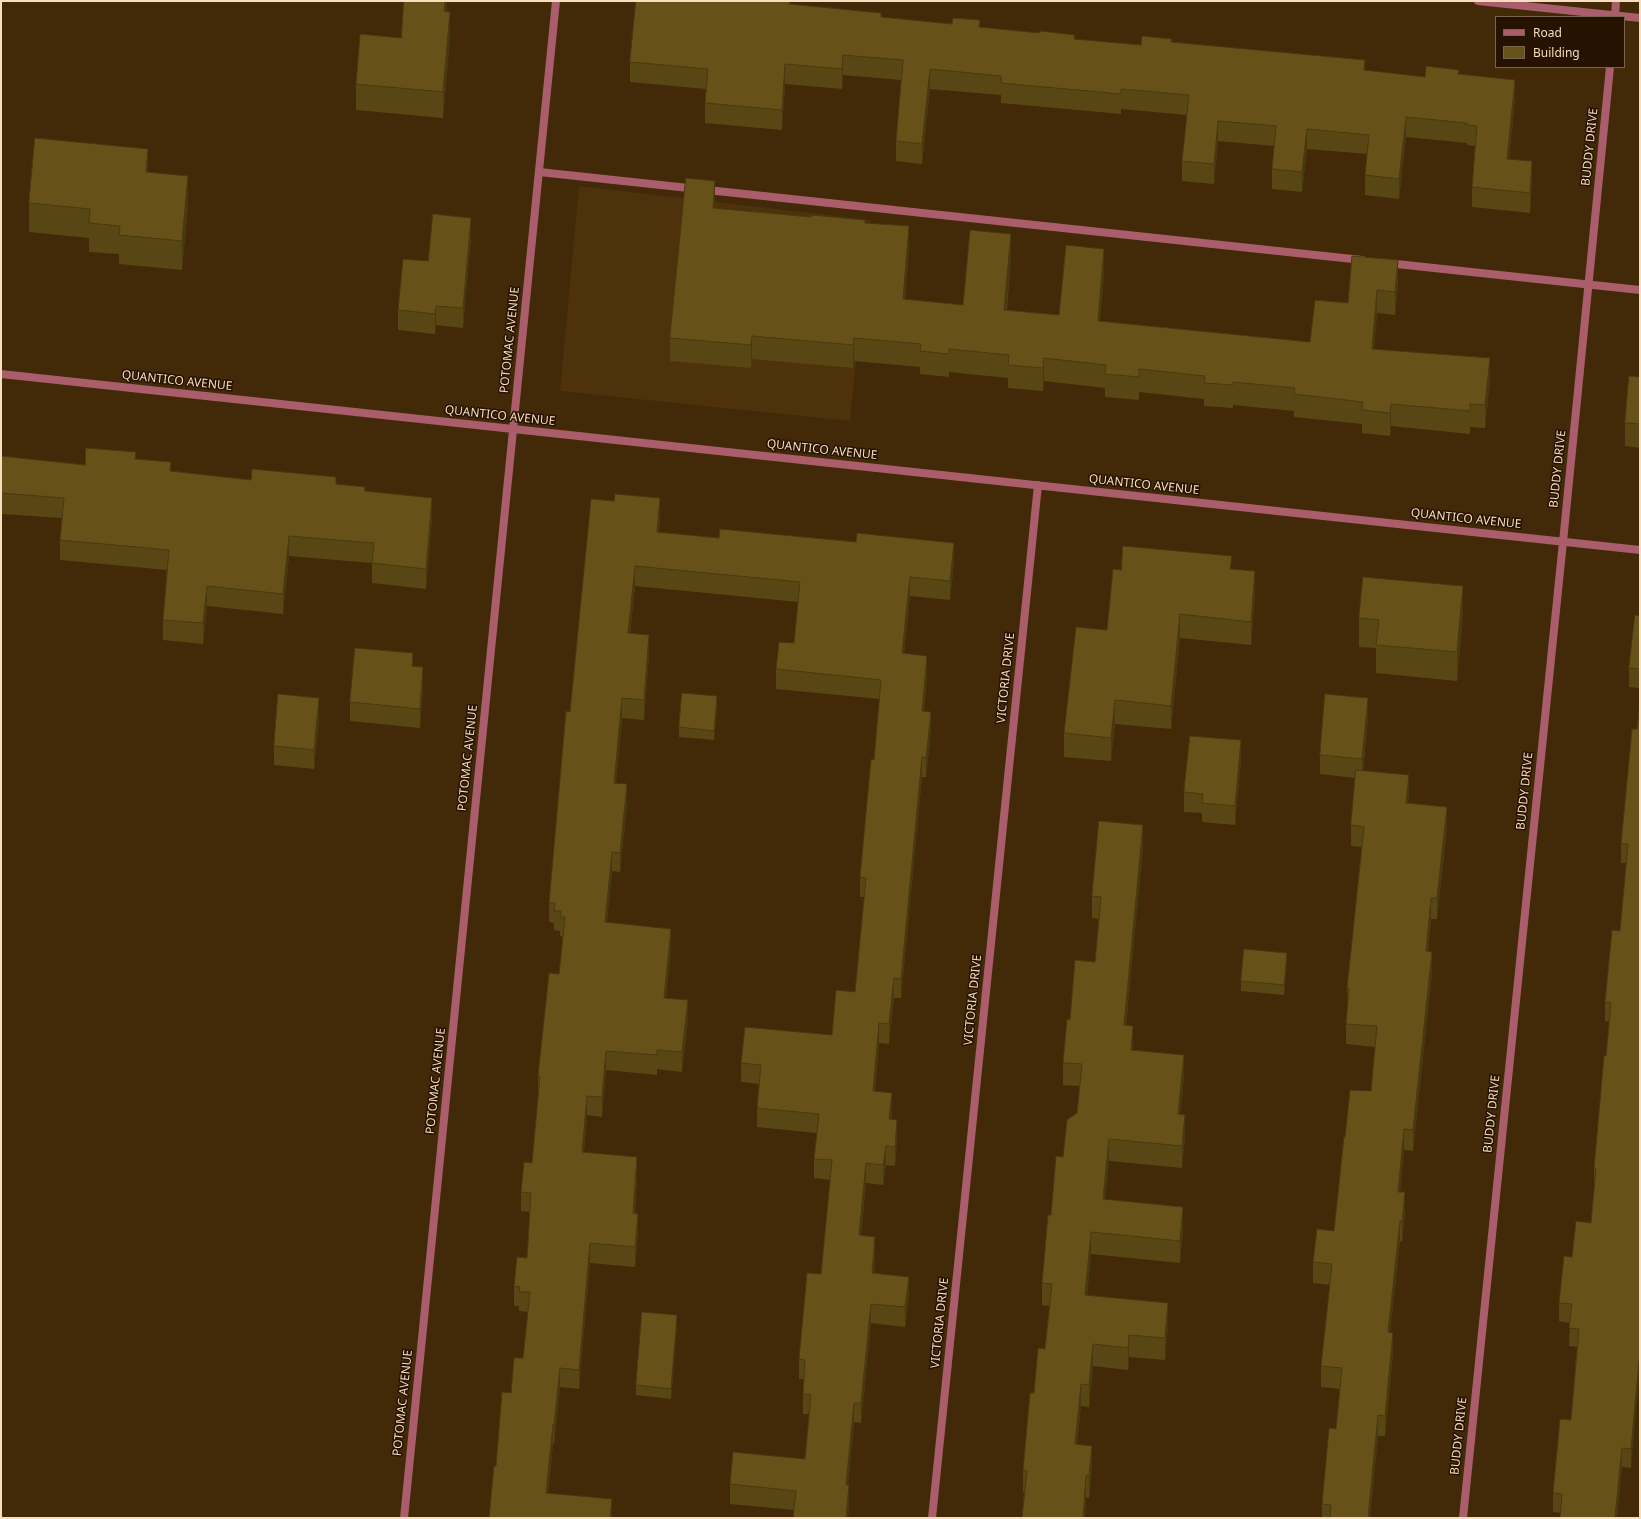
<!DOCTYPE html>
<html>
<head>
<meta charset="utf-8">
<style>
  body { margin:0 }
  #map { position:relative; width:1641px; height:1519px; overflow:hidden; background:#422907; font-family:"Noto Sans",sans-serif }
  canvas { display:block }
  .frame { position:absolute; inset:0; border:2px solid #f8ddbf; pointer-events:none }
  .legend { position:absolute; left:1495px; top:16px; width:130px; height:52px; box-sizing:border-box; background:#251200; border:1px solid #79634c; margin:0; padding:5px 7px; list-style:none; font-size:12px; color:#f8ddbf }
  .legend li { display:flex; align-items:center; gap:8px; height:20px }
  .legend b { width:20px; border:1px solid #79634c }
</style>
</head>
<body>
<div id="map">
<canvas width="1641" height="1519"></canvas>
<div class="frame"></div>
<ul class="legend">
<li><b style="height:5px;background:#aa5d6a"></b>Road</li>
<li><b style="height:11px;background:#665218"></b>Building</li>
</ul>
</div>
<script>
const ctx = document.querySelector('canvas').getContext('2d');
ctx.lineJoin = 'round';
function fill(path, color) {
  ctx.fillStyle = color;
  ctx.fill(path, 'evenodd');
}
function trace(path, color, width, dash) {
  ctx.strokeStyle = color;
  ctx.lineWidth = width;
  ctx.lineCap = dash ? 'butt' : 'round';
  ctx.setLineDash(dash || []);
  ctx.stroke(path);
}
function write(font, color, halo, rows, align = 'center') {
  ctx.font = font + ' "Noto Sans",sans-serif';
  ctx.lineWidth = 3;
  ctx.setLineDash([]);
  ctx.textBaseline = 'middle';
  ctx.strokeStyle = halo;
  ctx.fillStyle = color;
  for (const [text, x, y, turn = 0] of rows) {
    ctx.save();
    ctx.translate(x, y);
    ctx.rotate((+turn || 0) * Math.PI / 180);
    ctx.textAlign = isNaN(turn) ? turn : align;
    if (halo) ctx.strokeText(text, 0, 0);
    ctx.fillText(text, 0, 0);
    ctx.restore();
  }
}
const built = new Path2D(`
  M579,186L870,220L850,421L560,391Z`);
const service = new Path2D(`
  M539,172L1362,260
  M1387,263L1640,290`);
const minor = new Path2D(`
  M1478,1L1640,18
  M1615,17L1616,1
  M1,374L1640,550
  M404,1518L556,1
  M932,1518L1038,485
  M1463,1518L1563,542L1610,67`);
const wall = new Path2D(`
  M404,1H447L446,12L450,38L443,118L356,110V84L401,38Z
  M790,1V4L881,17L980,27L1075,39L1141,45L1172,42L1365,70L1425,77L1459,74L1515,99L1509,159L1532,181L1530,213L1472,207V187L1475,146L1467,145V143L1406,137L1399,199L1365,195V175L1367,154L1307,149L1302,192L1272,189V169L1274,146L1218,141L1214,184L1182,181V161L1187,115L1121,109V114L1001,103V95L930,89L922,164L896,161V141L901,80L843,75L842,89L785,84L782,130L705,123V103L706,89L630,82V62Z
  M148,173L188,205L182,270L119,264V254L89,252V238L29,232V203Z
  M715,204V208L865,223L909,249L905,299L963,305L1011,257L1007,310L1059,315L1104,272L1100,321L1310,342L1348,303L1352,256L1398,283L1395,315L1377,313L1374,349L1490,381L1485,428L1470,427V434L1391,426L1390,436L1362,433V424L1294,417V411L1233,405V408L1204,406V399L1139,392V400L1105,397V388L1044,381L1043,391L1008,388V378L949,372V377L920,374V367L854,361L853,368L752,359L751,368L670,361V338Z
  M471,237L463,328L436,325L435,334L398,330V310L428,261Z
  M1640,377V448L1625,446V423Z
  M1,456L85,465L136,459L171,471L251,480L336,484L365,491L432,518L426,589L372,583V563L289,556L283,614L207,606L203,644L163,640V620L167,570L60,560V540L62,518L1,514Z
  M614,501L660,518L659,532L954,562L950,600L910,596L904,654L927,676L924,711L931,732L926,777H922L901,998H894L889,1044L879,1043L875,1091L892,1113L891,1119L897,1140L895,1166L886,1165L883,1185L866,1183L861,1235L875,1256L874,1273L909,1296L905,1327L871,1323L861,1423L854,1422L848,1485L849,1505L848,1518H793L794,1510L730,1504V1484L805,1459L809,1414H803V1394L804,1379H799V1359L821,1274L830,1180L814,1178V1159L817,1133L757,1127V1108L759,1084L741,1082V1063L832,1035L855,992L864,897H860V877L874,760L880,699L776,689V669L794,643L798,602L635,586L630,633L649,655L644,720L622,718L616,783L627,804L620,872L612,871L607,922L671,948L666,998L688,1020L682,1072L657,1069V1075L606,1070L602,1117L587,1115L584,1152L637,1177L635,1213L638,1233L635,1267L590,1263L579,1389L560,1387L554,1444H553L548,1493L612,1518H489L496,1466L511,1393L523,1358L528,1312L519,1311V1306H514V1286L527,1258L530,1212L521,1211V1192L532,1163L538,1095V1076L559,974L563,937L560,936V931L554,930V923L549,922V903L570,712Z
  M1232,569L1255,595L1251,645L1180,638L1171,729L1115,724L1111,761L1064,757V733L1107,630L1121,570Z
  M1463,615L1457,681L1376,673V648L1359,647V618Z
  M1640,616V688L1629,687V668Z
  M413,666L423,687L420,728L350,721V702Z
  M717,706L714,740L679,737V727Z
  M319,718L314,769L274,765V746Z
  M1368,718L1363,771L1409,796L1408,804L1447,828L1437,919H1431L1428,952L1432,973L1413,1151L1404,1150L1400,1192L1405,1213L1402,1242L1400,1241L1390,1332L1393,1353L1385,1436H1378L1370,1518H1322V1504L1336,1429L1340,1389L1321,1387V1366L1330,1285L1313,1283V1262L1334,1231L1345,1137L1371,1091L1375,1047L1346,1044V1024L1348,1009L1347,988L1362,847L1351,846V825L1355,778L1320,774V755Z
  M1632,729L1631,1468L1622,1467L1617,1518L1553,1512V1493L1571,1420L1577,1347L1569,1346L1570,1323L1559,1321V1303L1572,1257L1591,1223L1594,1187V1168L1610,1022L1605,1021V1002L1620,931L1626,863H1621V844Z
  M1241,759L1235,825L1202,822V813L1184,812V792Z
  M1143,847L1126,1025L1132,1050L1184,1077L1180,1114L1185,1137L1182,1168L1109,1161L1105,1200L1183,1229L1180,1263L1091,1254L1087,1296L1168,1325L1165,1360L1129,1357L1128,1370L1093,1366L1089,1407L1081,1406L1077,1444L1092,1468L1089,1498H1086L1085,1518H1022L1024,1493L1023,1492V1470L1034,1393L1045,1349L1050,1306L1042,1305V1283L1051,1215L1063,1157L1077,1113L1080,1086L1063,1085V1063L1070,1020L1095,962L1099,919L1092,918V896Z
  M1287,963L1284,995L1241,991V981Z
  M677,1325L671,1399L636,1395V1385Z`);
const shadedWall = new Path2D(`
  M445,1H447L444,37V11Z
  M450,12V38L443,118V92Z
  M843,55V75L842,89V69Z
  M785,64V84L782,130V110Z
  M930,69V89L922,164V144Z
  M1515,80V99L1507,179V159Z
  M1406,117V137L1399,199V179Z
  M1218,121V141L1214,184V164Z
  M1307,129V149L1302,192V172Z
  M148,149V177L146,172Z
  M1532,161V181L1530,213V193Z
  M188,176V205L182,270V241Z
  M715,181V204L713,231V208Z
  M471,218V237L463,328V308Z
  M909,226V249L903,322V299Z
  M1011,234V257L1004,333V310Z
  M1104,249V272L1098,344V321Z
  M1398,260V283L1395,315V292Z
  M1377,290V313L1372,372V349Z
  M436,306V325L435,334V314Z
  M752,336V359L751,368V345Z
  M854,338V361L853,368V345Z
  M1044,358V381L1043,391V368Z
  M1490,358V381L1485,428V405Z
  M1391,404V426L1390,436V413Z
  M432,498V518L426,589V569Z
  M660,498V518L657,552V532Z
  M289,536V556L283,614V594Z
  M954,543V562L950,600V581Z
  M635,566V586L628,653V633Z
  M1255,571V595L1251,645V622Z
  M910,577V596L902,673V653Z
  M207,586V606L203,644V623Z
  M1463,586V615L1457,681V652Z
  M1180,614V638L1171,729V706Z
  M649,635V655L644,720V700Z
  M413,653V672L412,666Z
  M927,656V676L922,731V711Z
  M423,667V687L420,728V709Z
  M717,696V706L714,740V731Z
  M319,698V718L314,769V750Z
  M622,698V718L614,803V783Z
  M1368,698V718L1362,778V759Z
  M1115,700V724L1111,761V738Z
  M931,712V732L926,777V758Z
  M1241,740V759L1235,825V806Z
  M922,757V777L901,998V979Z
  M1409,775V796L1406,824V803Z
  M627,784V804L620,872V853Z
  M1447,807V828L1437,919V898Z
  M1143,825V847L1124,1047V1025Z
  M612,852V871L605,942V922Z
  M1431,898V919L1426,972V951Z
  M671,929V948L664,1018V998Z
  M1432,952V973L1413,1151V1130Z
  M1287,953V963L1284,995V985Z
  M894,978V998L889,1044V1024Z
  M688,1000V1020L682,1072V1052Z
  M879,1023V1043L873,1111V1091Z
  M1133,1026V1048L1131,1072V1050Z
  M606,1051V1070L602,1117V1097Z
  M1184,1055V1077L1178,1136V1114Z
  M892,1093V1113L889,1139V1119Z
  M587,1096V1115L582,1172V1152Z
  M1185,1115V1137L1182,1168V1146Z
  M897,1120V1140L895,1166V1147Z
  M1404,1129V1150L1398,1212V1192Z
  M1109,1139V1161L1103,1221V1199Z
  M886,1146V1165L883,1185V1165Z
  M637,1157V1177L633,1233V1213Z
  M866,1163V1183L859,1255V1235Z
  M1405,1192V1213L1402,1242V1221Z
  M1183,1207V1229L1180,1263V1241Z
  M638,1214V1233L635,1267V1247Z
  M1400,1221V1241L1388,1353V1332Z
  M1091,1232V1254L1085,1317V1295Z
  M875,1237V1256L872,1293V1273Z
  M590,1243V1263L579,1389V1370Z
  M909,1277V1296L905,1327V1307Z
  M1168,1303V1325L1165,1360V1338Z
  M871,1304V1323L861,1423V1403Z
  M677,1315V1325L671,1399V1389Z
  M1393,1333V1353L1385,1436V1416Z
  M1129,1335V1357L1128,1370V1348Z
  M1093,1344V1366L1089,1407V1385Z
  M1640,1350V1368L1631,1468V1449Z
  M560,1368V1387L554,1444V1425Z
  M1081,1384V1406L1075,1466V1444Z
  M854,1403V1422L846,1505V1485Z
  M1378,1415V1436L1370,1518H1368Z
  M553,1424V1444L546,1512V1493Z
  M1092,1446V1468L1089,1498V1476Z
  M1622,1448V1467L1617,1518H1615Z
  M1086,1476V1498L1085,1518H1083Z
  M849,1485V1505L848,1518H846Z
  M612,1499V1518H610Z`);
const building = new Path2D(`
  M404,1H445L444,11L450,12L443,92L356,84L360,34L401,38Z
  M636,1H790L789,4L881,13V17L952,24L953,18L980,20L979,27L1039,33L1040,31L1075,35L1074,39L1141,45L1142,36L1172,39L1171,42L1365,60L1364,70L1425,77L1426,66L1459,70L1458,74L1515,80L1507,159L1532,161L1530,193L1472,187L1477,126L1467,125V123L1406,117L1399,179L1365,175L1369,135L1307,129L1302,172L1272,169L1276,126L1218,121L1214,164L1182,161L1189,95L1121,89V94L1001,83V76L930,69L922,144L896,141L903,60L843,55L842,69L785,64L782,110L705,103L708,69L630,62Z
  M35,138L148,149L146,172L188,176L182,241L119,235L120,226L89,223L90,209L29,203Z
  M686,178L715,181L713,208L811,217V215L865,220V223L909,226L903,299L963,305L970,230L1011,234L1004,310L1059,315L1066,245L1104,249L1098,321L1310,342L1315,300L1348,303L1352,256L1398,260L1395,292L1377,290L1372,349L1490,358L1485,405L1470,404V411L1391,404L1390,413L1362,410L1363,402L1294,394L1295,388L1233,382V385L1204,383L1205,376L1139,369V377L1105,374L1106,365L1044,358L1043,368L1008,365L1009,355L949,349V354L920,351L921,344L854,338L853,345L752,336L751,345L670,338Z
  M433,214L471,218L463,308L436,306L435,314L398,310L403,259L428,261Z
  M1629,376L1640,377V424L1625,423Z
  M86,448L136,452L135,459L171,462L170,471L251,480L252,469L336,477V484L365,487V491L432,498L426,569L372,563L374,543L289,536L283,594L207,586L203,623L163,620L169,550L60,540L64,498L1,493V456L85,465Z
  M615,494L660,498L657,532L719,538L720,529L856,542L857,533L954,543L950,581L910,577L902,653L927,656L922,711L931,712L926,758L922,757L901,979L894,978L889,1024L879,1023L873,1091L892,1093L889,1119L897,1120L895,1147L886,1146L883,1165L866,1163L859,1235L875,1237L872,1273L909,1277L905,1307L871,1304L861,1403H854L846,1485H849L846,1518H793L796,1491L730,1484L733,1452L805,1459L811,1395L803,1394L805,1360L799,1359L807,1273L821,1274L832,1160L814,1159L819,1114L757,1108L761,1065L741,1063L745,1027L832,1035L836,990L855,992L866,878L860,877L871,759L874,760L881,680L776,669L779,642L794,643L800,582L635,566L628,633L649,635L644,700L622,698L614,783L627,784L620,853L612,852L605,922L671,929L664,998L688,1000L682,1052L657,1050V1055L606,1051L602,1097L587,1096L582,1152L637,1157L633,1213L638,1214L635,1247L590,1243L579,1370L560,1368L554,1425L553,1424L546,1493L612,1499L610,1518H489L494,1466H496L502,1392L511,1393L514,1358H523L530,1292H519L520,1287L514,1286L517,1257L527,1258L531,1193L521,1192L524,1162L532,1163L540,1076H538L549,973L559,974L565,917H560L561,911H554L555,903H549L566,711L570,712L591,499L614,501Z
  M1123,546L1232,556L1230,569L1255,571L1251,622L1180,614L1171,706L1115,700L1111,738L1064,733L1076,627L1107,630L1113,569L1121,570Z
  M1363,577L1463,586L1457,652L1376,645L1379,620L1359,618Z
  M1635,615L1640,616V669L1629,668Z
  M355,648L413,653L412,666L423,667L420,709L350,702Z
  M682,693L717,696L714,731L679,727Z
  M278,694L319,698L314,750L274,746Z
  M1325,694L1368,698L1362,759L1320,755Z
  M1640,699V1350L1631,1449L1622,1448L1615,1517H1617L1616,1518H1560L1562,1494L1553,1493L1560,1419L1571,1420L1579,1329L1569,1328L1572,1304L1559,1303L1564,1256L1572,1257L1576,1221L1591,1223L1596,1169L1594,1168L1604,1056H1606L1611,1003L1605,1002L1612,930L1620,931L1628,844H1621L1632,729H1637Z
  M1190,736L1241,740L1235,806L1202,803L1203,794L1184,792Z
  M1356,770L1409,775L1406,803L1447,807L1437,898H1431L1426,951L1432,952L1413,1130L1404,1129L1398,1192H1405L1402,1221H1400L1388,1332L1393,1333L1385,1416L1378,1415L1368,1518H1330L1331,1505L1322,1504L1329,1428L1336,1429L1342,1368L1321,1366L1332,1264L1313,1262L1317,1229L1334,1231L1344,1137H1345L1350,1090L1371,1091L1377,1026L1346,1024L1349,988H1347L1364,827L1351,825Z
  M1099,821L1143,825L1124,1025L1133,1026L1131,1050L1184,1055L1178,1114L1185,1115L1182,1146L1109,1139L1103,1199L1183,1207L1180,1241L1091,1232L1085,1295L1168,1303L1165,1338L1129,1335L1128,1348L1093,1344L1089,1385L1081,1384L1075,1444L1092,1446L1089,1476H1086L1083,1518H1022L1027,1471L1023,1470L1030,1393H1034L1038,1348L1045,1349L1052,1284L1042,1283L1048,1215H1051L1056,1156L1063,1157L1067,1120L1077,1113L1082,1064L1063,1063L1067,1019L1070,1020L1075,960L1095,962L1101,897L1092,896Z
  M1244,949L1287,953L1284,985L1241,981Z
  M642,1312L677,1315L671,1389L636,1385Z`);
const streetNames = [
  ["BUDDY DRIVE",1590,147,-84],
  ["POTOMAC AVENUE",510,340,-84],
  ["QUANTICO AVENUE",177,381,6],
  ["QUANTICO AVENUE",500,416,6],
  ["QUANTICO AVENUE",822,450,6],
  ["BUDDY DRIVE",1558,469,-84],
  ["QUANTICO AVENUE",1144,485,6],
  ["QUANTICO AVENUE",1466,519,6],
  ["VICTORIA DRIVE",1006,678,-84],
  ["POTOMAC AVENUE",468,758,-84],
  ["BUDDY DRIVE",1525,791,-84],
  ["VICTORIA DRIVE",973,1000,-84],
  ["POTOMAC AVENUE",436,1081,-84],
  ["BUDDY DRIVE",1492,1114,-84],
  ["VICTORIA DRIVE",940,1323,-84],
  ["POTOMAC AVENUE",403,1403,-84],
  ["BUDDY DRIVE",1459,1436,-84]
];
fill(built, '#4d320c');
trace(service, '#aa5d6a', 8);
trace(minor, '#aa5d6a', 8);
fill(wall, '#584715');
fill(shadedWall, '#473911');
fill(building, '#665218');
trace(building, '#473911', 1);
write('12px', '#f8ddbf', '#251200', streetNames);
</script>
</body>
</html>
